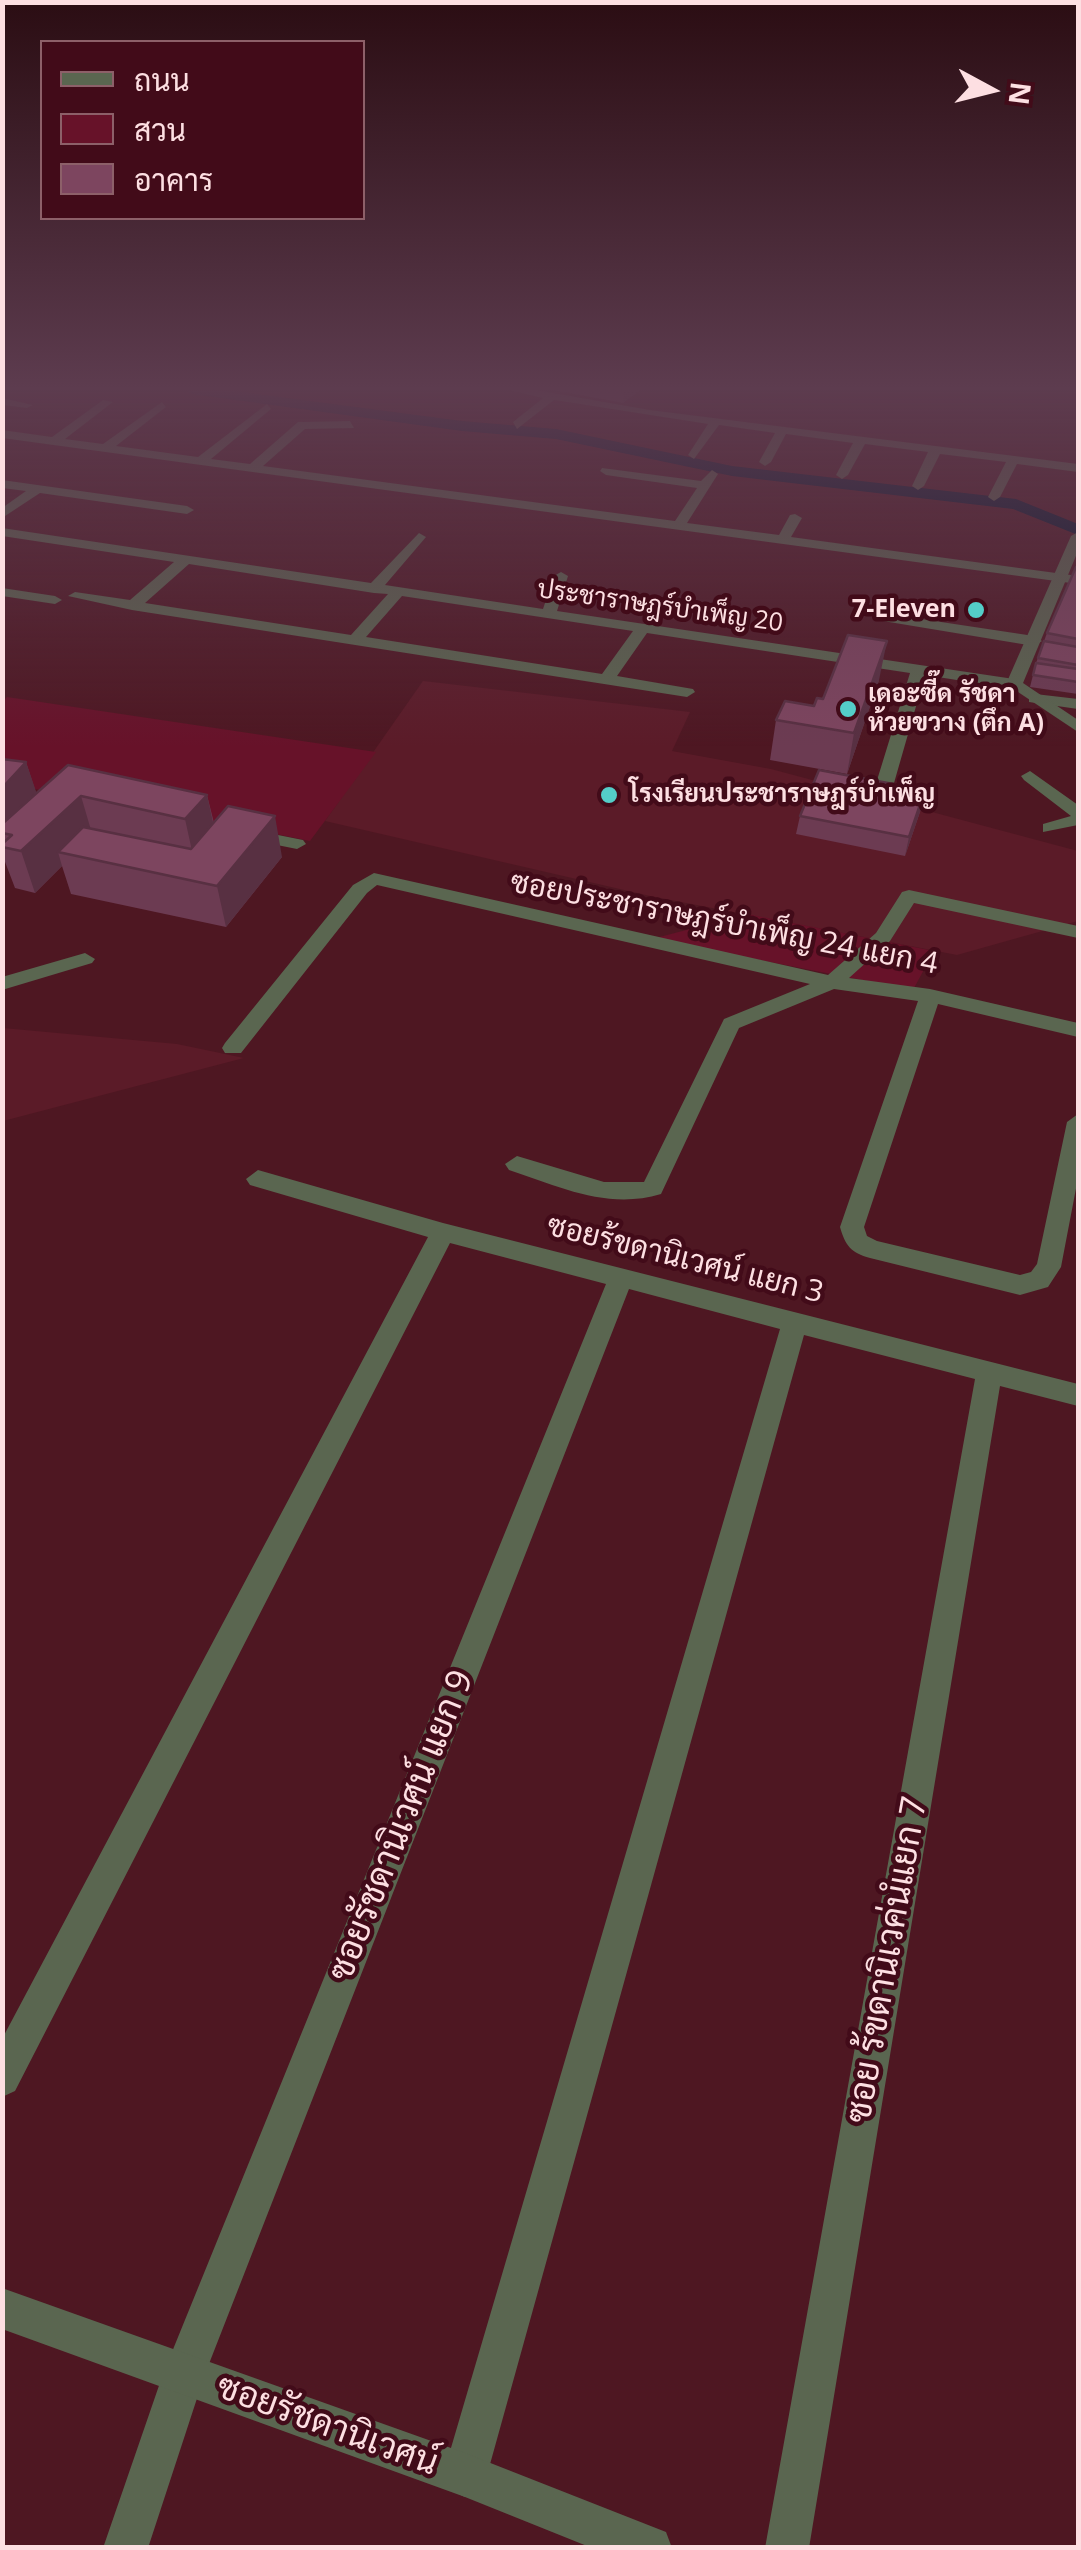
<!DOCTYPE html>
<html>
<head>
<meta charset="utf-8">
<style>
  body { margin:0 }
  #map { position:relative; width:1081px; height:2550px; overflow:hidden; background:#4e1722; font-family:"Open Sans",Sarabun,sans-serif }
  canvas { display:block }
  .frame { position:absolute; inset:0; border:5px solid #fddfe2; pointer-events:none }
  .legend { position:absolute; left:40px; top:40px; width:325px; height:180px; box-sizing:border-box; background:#420b19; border:2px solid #8d6069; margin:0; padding:12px 18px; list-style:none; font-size:30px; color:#fddfe2 }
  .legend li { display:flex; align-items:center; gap:20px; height:50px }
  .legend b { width:50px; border:2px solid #8d6069 }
  .north { position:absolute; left:941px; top:40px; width:100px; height:100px; -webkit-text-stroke:8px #420b19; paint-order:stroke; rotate:97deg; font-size:28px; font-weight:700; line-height:40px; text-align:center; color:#fddfe2 }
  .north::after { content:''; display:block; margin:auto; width:35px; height:45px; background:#fddfe2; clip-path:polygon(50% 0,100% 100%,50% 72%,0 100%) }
</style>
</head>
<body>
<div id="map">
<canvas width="1081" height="2550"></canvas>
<div class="frame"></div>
<ul class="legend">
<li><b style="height:12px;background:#5a6650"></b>ถนน</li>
<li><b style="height:28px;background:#671229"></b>สวน</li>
<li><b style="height:28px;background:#7d455f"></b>อาคาร</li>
</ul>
<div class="north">N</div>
</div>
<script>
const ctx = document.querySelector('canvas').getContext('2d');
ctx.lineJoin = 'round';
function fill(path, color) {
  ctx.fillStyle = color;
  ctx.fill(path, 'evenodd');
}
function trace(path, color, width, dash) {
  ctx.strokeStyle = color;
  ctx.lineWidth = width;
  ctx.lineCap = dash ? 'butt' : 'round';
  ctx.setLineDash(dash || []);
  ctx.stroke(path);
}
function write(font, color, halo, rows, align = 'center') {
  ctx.font = font + ' "Open Sans",Sarabun,sans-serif';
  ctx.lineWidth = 9;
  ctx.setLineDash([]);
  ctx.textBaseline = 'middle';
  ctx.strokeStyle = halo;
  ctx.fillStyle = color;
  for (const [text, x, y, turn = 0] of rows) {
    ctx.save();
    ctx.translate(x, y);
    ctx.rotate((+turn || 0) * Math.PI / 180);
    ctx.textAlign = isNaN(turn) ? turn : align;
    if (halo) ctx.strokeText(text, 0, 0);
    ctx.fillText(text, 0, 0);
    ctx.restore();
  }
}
const built = new Path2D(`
  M423,681L690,712L672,751L771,769L1078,851V921L957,955L650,896L325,821Z
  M3,1028L177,1044L244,1058L3,1121Z`);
const green = new Path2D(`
  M7,697L376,752L310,841L87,796L3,785V701Z
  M747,914L934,951L913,990L652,939Z`);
const canal = new Path2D(`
  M185,390H226L462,421L556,429L732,466L1016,499L1078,524V535L1013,509L732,476L556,439L462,431L192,394Z`);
const minor = new Path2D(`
  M509,390H536L650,410L1078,464V472L1017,464L1000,497L994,501L988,497L1006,462L940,454L924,486L918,490L912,486L928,452L865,444L848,475L842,479L836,475L853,443L786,434L771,462L765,466L759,462L775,433L719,425L694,459L688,455L708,424L554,400L517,429L513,422L543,398Z
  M2,398L33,405L27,408L2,405Z
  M103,400L113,402L65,439L103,444L162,402L166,407L116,446L198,457L267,404L271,409L211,459L250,464L298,422L350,421L354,428L305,429L263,466L675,521L697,488L606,475L600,471L602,468L701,481L712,470L718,474L687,523L779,535L790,515L795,514L802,518L791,537L1078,576V584L2,438V430L52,437Z
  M2,480L187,506L194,510L187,514L40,493L2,518V508L26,491L2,488Z
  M2,528L371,583L419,533L426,537L385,585L543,609L554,576L561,572L568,576L557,611L1014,679L1022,684L1014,689L925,675L892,790L883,795L874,790L910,673L647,633L617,676L693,689L695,692L687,697L132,610L68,596L75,592L130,600L174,562L2,536ZM189,564L374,593L388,594L351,635L145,603ZM402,596L633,631L602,674L366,637Z
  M2,588L55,596L62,600L55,604L2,596Z
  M888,614L1034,636L1042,641L1034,646L883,621V615Z
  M1035,694L1078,699V709L1029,702V696Z
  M1030,771L1078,805V825L1043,832V824L1071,816L1024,780L1021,776Z
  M248,829L303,840L306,844L297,849L242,838L239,834Z
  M374,873L828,975L876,933L902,892L909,890L1078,926V938L914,903L890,941L849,978L930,989L1078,1023V1037L938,1004L864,1227L867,1236L877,1241L1020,1275L1031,1272L1037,1264L1067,1122L1078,1114V1178L1061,1267L1048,1287L1020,1295L870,1258C851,1253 845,1245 840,1227L918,1001L834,989L739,1028L661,1194C608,1210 560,1187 509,1170L505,1164L517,1156L604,1182H644L724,1019L810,984L377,885L367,893L241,1053H225L222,1048L225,1043L353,885Z
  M85,953L95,959L92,963L2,990V977Z
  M258,1170L443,1223L1078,1384V1406L1000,1386L809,2548H765L975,1379L804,1335L487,2475L480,2490L465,2497L450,2490L443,2475L780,1329L629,1289L205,2374L148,2548H103L163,2374L606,1284L450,1243L15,2091L2,2097V2039L428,1237L250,1185L246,1179Z`);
const tertiary = new Path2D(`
  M1078,532V551L1023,683L1078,720V732L1006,684L1071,536Z
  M2,2288L465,2453L666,2532L672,2548H592L465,2497L2,2329Z`);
const wall = new Path2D(`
  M553,390H640L623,403Z
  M1078,567V694L1030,687L1036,663L1047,633Z
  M879,680L847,774L770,760L776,720L814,706L823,699Z
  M2,759L26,762L36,793L207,795L214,823L282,857L226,927L71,894L62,866L35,893L15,888L2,854Z
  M921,809L905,856L796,834L800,816Z`);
const shadedWall = new Path2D(`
  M624,390H640L623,403Z
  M887,641L879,680L847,774L854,733Z
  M26,762L40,803L2,833V788Z
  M925,790L921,809L905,856L909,837Z
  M207,795L216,836L194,860L185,819Z
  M81,796L93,837L58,852L62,866L35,893L21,851Z
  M275,816L282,857L226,927L217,886Z`);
const building = new Path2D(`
  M1076,567H1078V639L1047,633Z
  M848,635L887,641L854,733L776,720L785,701L814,706L817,698L823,699Z
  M1044,641L1078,647V665L1038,658Z
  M1036,663L1078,669V682L1033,675Z
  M2,759L26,762L2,788Z
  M68,765L207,795L185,819L81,796L21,851L2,847V844L12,835L2,833V824Z
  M819,770L925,790L909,837L800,816Z
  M228,806L275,816L217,886L58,852L83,827L191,849Z`);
const markers = [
  [976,610,10,"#54cdc8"],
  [848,709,10,"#54cdc8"],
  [609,795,10,"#54cdc8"]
];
const farStreetnames = [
  ["ประชาราษฎร์บำเพ็ญ 20",660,607,8]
];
const farPoinames = [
  ["7-Eleven",956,610,"right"],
  ["เดอะซี๊ด รัชดา",868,695],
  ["ห้วยขวาง (ตึก A)",868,724],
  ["โรงเรียนประชาราษฎร์บำเพ็ญ",629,795]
];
const streetNames = [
  ["ซอยประชาราษฎร์บำเพ็ญ 24 แยก 4",724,924,11],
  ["ซอยร้ขดานิเวศน์ แยก 3",685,1260,14]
];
const nearStreetnames = [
  ["ซอยรัชดานิเวศน์ แยก 9",402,1826,-68],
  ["ซอย ร้ขดานิเวค่นํแยก 7",888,1960,-80],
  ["ซอยรัชดานิเวศน์",327,2426,20]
];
fill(built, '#5b1b28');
fill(green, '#671229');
fill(canal, '#00142d');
fill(minor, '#5a6650');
fill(tertiary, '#5a6650');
fill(wall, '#6c3b52');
fill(shadedWall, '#583042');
fill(building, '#7d455f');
trace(building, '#583042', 2.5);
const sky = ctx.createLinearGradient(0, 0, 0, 747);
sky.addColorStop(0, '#2b0d13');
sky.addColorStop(0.52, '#5d3c4f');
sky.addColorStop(1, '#5d3c4f00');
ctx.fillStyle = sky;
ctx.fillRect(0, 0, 1081, 747);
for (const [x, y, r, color] of markers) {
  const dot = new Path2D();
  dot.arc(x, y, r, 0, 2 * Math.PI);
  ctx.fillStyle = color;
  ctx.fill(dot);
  trace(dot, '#420b19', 4);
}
write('25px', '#fddfe2', '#420b19', farStreetnames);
write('bold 25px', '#fddfe2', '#420b19', farPoinames, 'left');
write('30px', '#fddfe2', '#420b19', streetNames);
write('35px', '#fddfe2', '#420b19', nearStreetnames);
</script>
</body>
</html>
